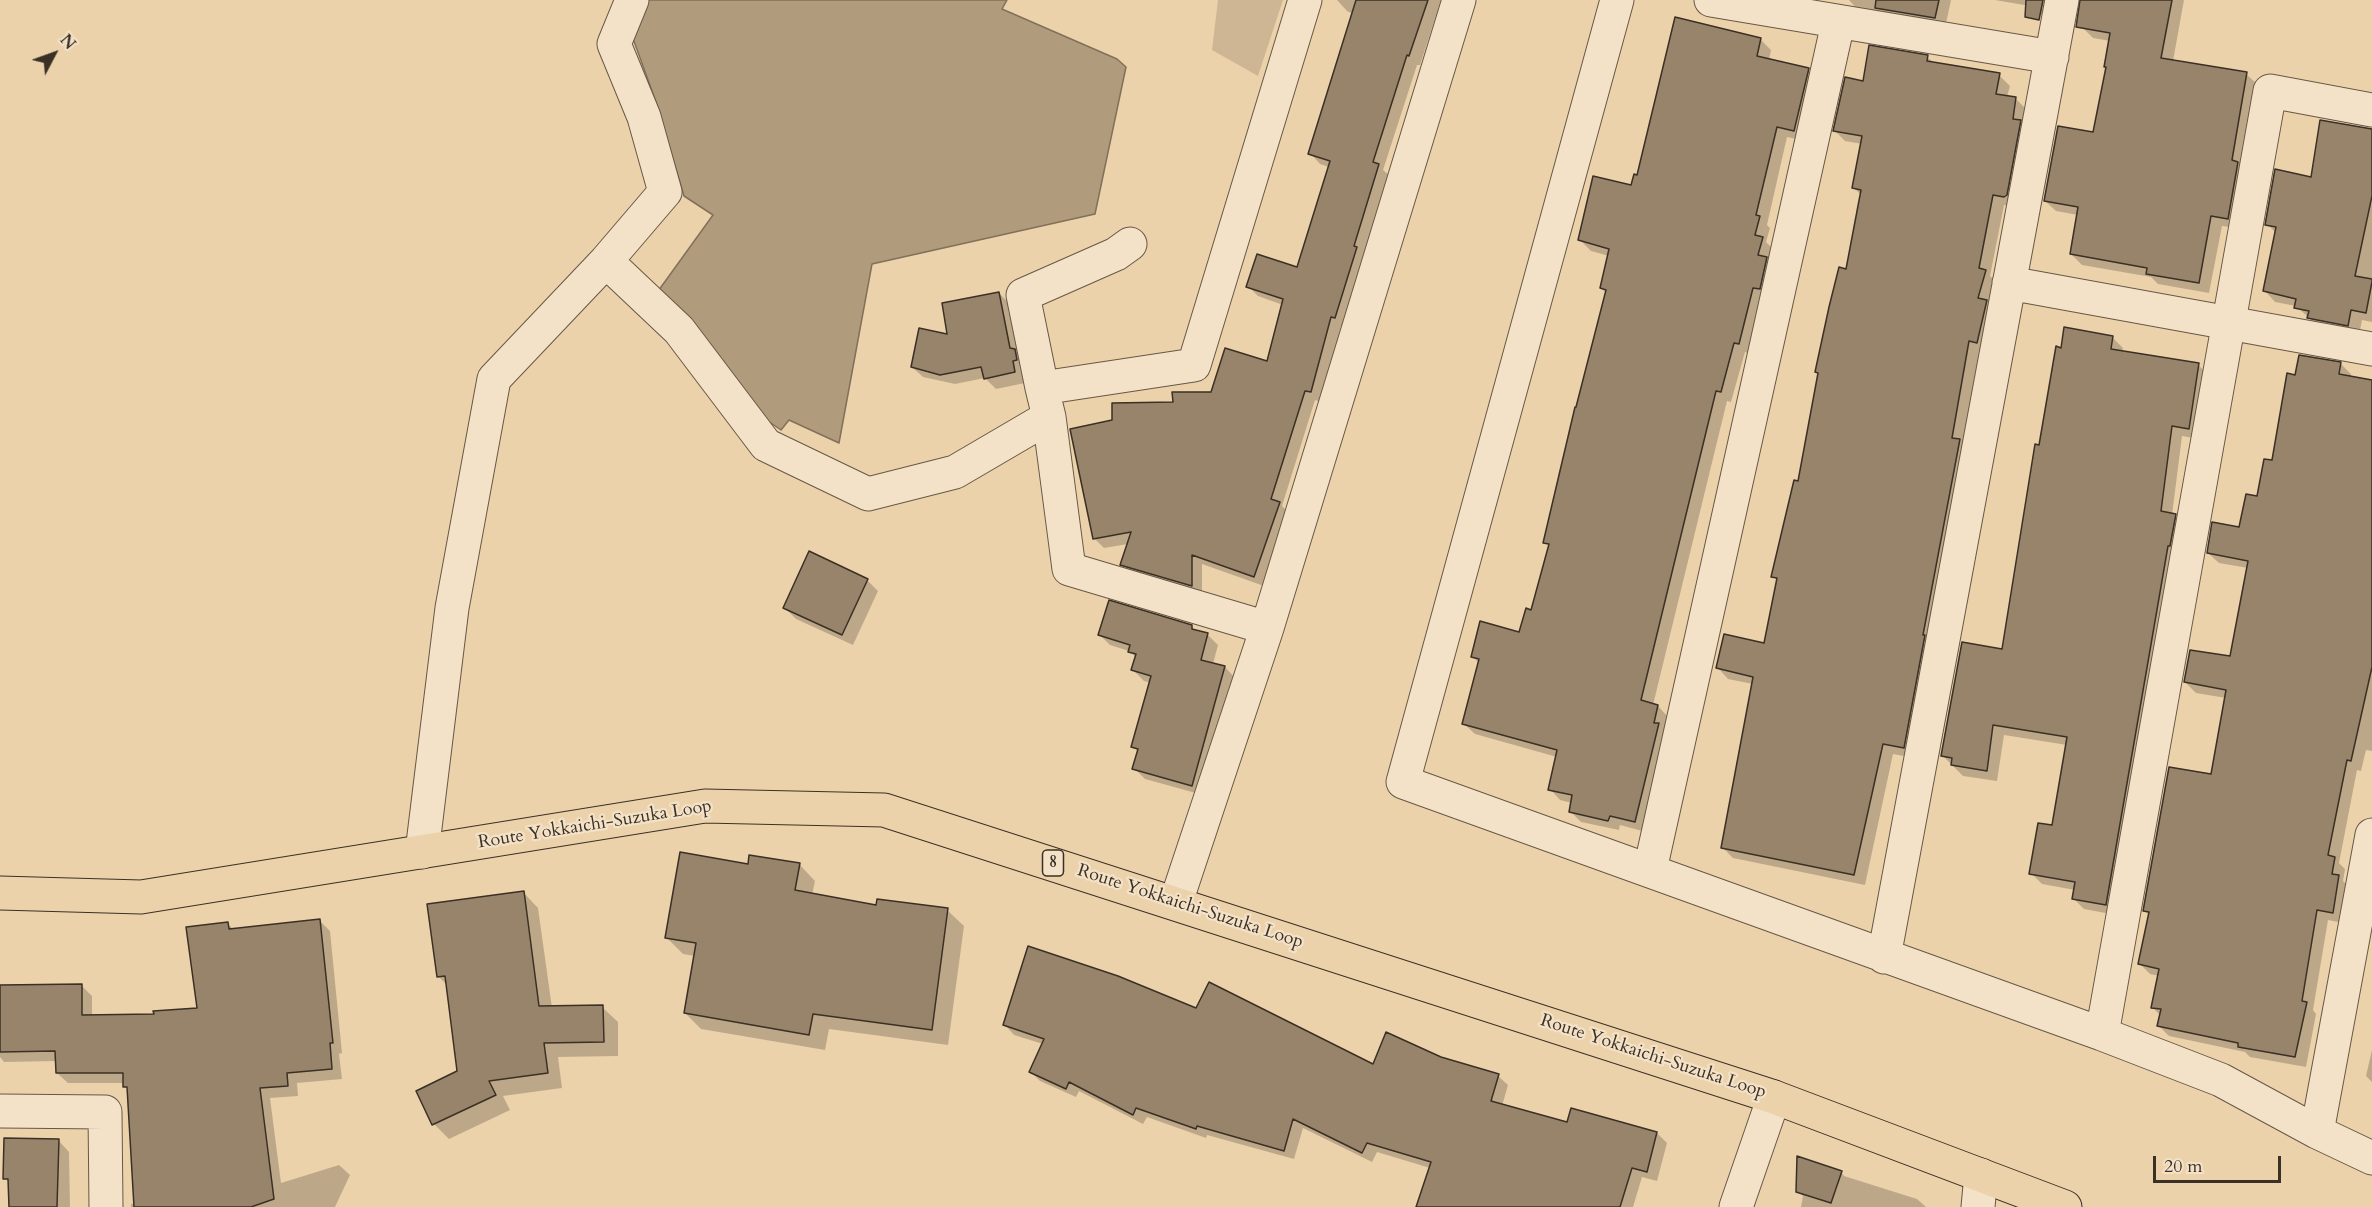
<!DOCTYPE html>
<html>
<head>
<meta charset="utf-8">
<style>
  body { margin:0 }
  #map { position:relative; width:2372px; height:1207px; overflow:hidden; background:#ecd2ab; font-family:Cardo,serif }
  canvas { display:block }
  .north { position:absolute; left:24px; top:24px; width:60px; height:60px; -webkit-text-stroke:4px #f3e2c8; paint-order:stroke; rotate:49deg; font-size:16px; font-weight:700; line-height:24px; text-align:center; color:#3b3025 }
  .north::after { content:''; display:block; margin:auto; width:21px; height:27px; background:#3b3025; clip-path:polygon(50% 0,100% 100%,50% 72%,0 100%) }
  .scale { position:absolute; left:2153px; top:1156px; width:128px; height:27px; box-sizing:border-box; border:3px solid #3b3025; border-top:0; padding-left:8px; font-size:18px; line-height:21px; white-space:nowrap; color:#3b3025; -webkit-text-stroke:4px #f3e2c8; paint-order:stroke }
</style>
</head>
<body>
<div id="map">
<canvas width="2372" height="1207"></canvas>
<div class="north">N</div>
<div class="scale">20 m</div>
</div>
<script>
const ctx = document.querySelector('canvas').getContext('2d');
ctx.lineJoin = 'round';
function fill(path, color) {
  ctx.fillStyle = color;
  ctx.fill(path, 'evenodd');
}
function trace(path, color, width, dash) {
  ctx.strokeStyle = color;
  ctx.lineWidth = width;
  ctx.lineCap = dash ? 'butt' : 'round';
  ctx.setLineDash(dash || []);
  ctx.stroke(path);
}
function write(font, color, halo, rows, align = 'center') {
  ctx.font = font + ' Cardo,serif';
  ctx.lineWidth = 4.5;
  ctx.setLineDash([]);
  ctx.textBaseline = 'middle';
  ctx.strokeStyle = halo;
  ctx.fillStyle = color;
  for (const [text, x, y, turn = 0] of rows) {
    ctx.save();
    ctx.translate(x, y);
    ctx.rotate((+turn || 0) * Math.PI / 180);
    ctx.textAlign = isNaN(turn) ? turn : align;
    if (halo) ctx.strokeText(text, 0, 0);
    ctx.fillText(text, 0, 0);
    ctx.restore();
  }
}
const green = new Path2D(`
  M1218,0H1283L1258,76L1212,50Z`);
const water = new Path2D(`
  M647,0H1007L1002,9L1117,59L1126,67L1095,214L872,264L839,443L789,420L781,430L768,421L656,294L713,215L684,196L656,102L631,33Z`);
const shadow = new Path2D(`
  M1337,0H1441L1420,65H1417L1383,170L1389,175L1345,328L1341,326L1321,402L1315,400L1282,506L1289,513L1264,586L1202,564V595L1132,574L1122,564L1128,544L1104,548L1094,538L1114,421L1212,393L1268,363L1283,305L1258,296L1248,286L1298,269L1329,167L1320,164L1310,153L1353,14L1347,11Z
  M1849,0H1951L1945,28L1859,11Z
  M1995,0H2057L2052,16L2038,14L2030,6Z
  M2081,0H2184L2173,61L2246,74L2257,84L2238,228L2222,226L2209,293L2158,284L2151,277L2082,265L2071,254L2078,215L2056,211L2045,201L2095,133L2110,41L2093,38L2082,27Z
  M1760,39L1771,50L1769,60L1808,70L1819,81L1805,141L1787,137L1767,225L1770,228L1766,242L1773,249L1750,354L1745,352L1731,402L1727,401L1653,705L1658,706L1668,717L1646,832L1620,825L1619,830L1581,822L1570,811L1572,803L1560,800L1550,789L1557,757L1475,734L1464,724L1480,664L1472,656L1520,634L1532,611L1550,547L1545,542L1606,293L1602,288L1609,256L1591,251L1580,240L1632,187L1638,177Z
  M1927,57L1934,63L1999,75L2010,86L2007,97L2016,99L2026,109L2015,207L2004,205L1990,276L1996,282L1988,353L1979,351L1914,758L1893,754L1865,885L1733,858L1722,847L1753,684L1728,679L1718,668L1765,645L1778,581L1772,576L1799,483L1848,271L1862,196L1854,188L1862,144L1845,141L1835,131L1864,83Z
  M2372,130V322L2362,320L2359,335L2320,328L2296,306L2275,302L2265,291L2276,233L2267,224L2312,178Z
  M999,293L1010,304L1025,383L996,389L985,378L955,384L923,377L912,367Z
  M2112,337L2123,348L2122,352L2198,365L2209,375L2199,439L2182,436L2172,515L2185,526L2116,915L2084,909L2074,899L2075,890L2042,884L2031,873L2053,827L2067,745L2004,735L1997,781L1963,776L1942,755L2003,651L2040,447L2062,350Z
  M2341,364L2351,374V378L2372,382V751L2366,750L2361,771L2357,770L2339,863L2345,869L2343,881L2349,887L2343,923L2328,920L2313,1010L2316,1014L2306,1067L2250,1057L2245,1052L2169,1036L2158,1025L2161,1016L2153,1008L2159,976L2150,974L2140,964L2150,916L2145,911L2212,776L2226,698L2196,693L2185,682L2231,658L2248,568L2219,563L2208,553L2240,529L2258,497L2273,462L2296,377Z
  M867,580L878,591L853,645L796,619L785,608Z
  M1191,627L1196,631L1207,634L1218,645L1213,664L1225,667L1235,678L1203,795L1145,779L1134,768L1139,752L1133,747L1151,683L1144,681L1133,670L1137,658L1129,651L1110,645L1099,634Z
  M799,864L815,881L812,895L877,907L947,910L964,926L948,1045L829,1029L825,1050L701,1029L685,1013L695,956L683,954L667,938L749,865Z
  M523,892L538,908L552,1008L602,1007L618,1022V1056L558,1057L562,1088L503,1096L510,1110L449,1139L434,1124L418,1092L459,1072L448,986L439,977Z
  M319,920L330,931L342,1053L339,1054L342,1079L297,1083L298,1096L270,1098L281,1183L339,1165L350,1175L335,1207H131V1204L135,1203L129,1091L124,1083H68L57,1073V1061L4,1062L0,1057V986L81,985L92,996V1016H155L199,1010L227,923L234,930Z
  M1196,1010L1373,1066L1441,1058L1498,1076L1508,1085L1502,1106L1568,1124L1657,1133L1667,1143L1657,1181L1642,1177L1633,1207H1417L1430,1168L1377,1152L1372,1162L1303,1128L1294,1159L1207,1135L1206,1138L1147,1117L1143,1124L1079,1091L1076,1097L1040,1081L1030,1071L1043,1044L1014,1035L1005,1025Z
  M2372,1050V1082L2366,1076Z
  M58,1140L69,1152L70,1207H10V1183L5,1178Z
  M1841,1172L1844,1176L1917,1199L1926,1207H1801L1803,1196L1797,1191Z`);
const building = new Path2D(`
  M1356,0H1428L1409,56L1407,55L1373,162L1379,164L1354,246L1357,247L1335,318L1331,317L1311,392L1305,391L1271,499L1280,502L1254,577L1192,555V586L1120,565L1131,532L1093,539L1070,429L1112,420V403L1173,402L1172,392H1211L1225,348L1267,361L1283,299L1246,287L1257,254L1297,267L1330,161L1308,154Z
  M1876,0H1939L1935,18L1875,8Z
  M2026,0H2043L2039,20L2025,17Z
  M2080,0H2172L2161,58L2247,72L2232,160L2238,162L2228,219L2211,216L2199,283L2146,274L2147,268L2070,254L2078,207L2044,201L2058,126L2093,132L2106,67H2104L2110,33L2076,27Z
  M1675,17L1761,38L1757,56L1809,68L1794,131L1777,127L1756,215L1760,216L1755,235L1763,237L1758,255L1767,257L1760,289L1753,288L1739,344L1734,343L1721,392L1716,391L1641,700L1658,705L1654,723H1659L1635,822L1610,816L1608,821L1569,812L1572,795L1548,790L1557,750L1462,724L1479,659L1471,657L1480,621L1519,632L1526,608L1531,610L1549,544L1543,543L1575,407H1576L1606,290L1600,288L1609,249L1578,240L1593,176L1631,185L1634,174L1637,175Z
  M1869,45L1928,55L1927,61L2000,73L1996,94L2016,97L2013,119L2021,120L2007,195L2004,197L1993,195L1979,268L1986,270L1978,298L1987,300L1977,343L1969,341L1952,438L1960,439L1923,635H1925L1904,748L1883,744L1854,875L1721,848L1753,677L1716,668L1724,634L1764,643L1777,578L1771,577L1794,480L1798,481L1818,373L1815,372L1829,307L1839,267L1846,269L1861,190L1852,188L1862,136L1833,131L1845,77L1863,81Z
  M2320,120L2372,129V196L2355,276L2372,279V282L2366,313L2351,310L2348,326L2307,318L2309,311L2294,308L2296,299L2263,291L2276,227L2265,225L2275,169L2311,177Z
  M999,292L1010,348L1015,349L1017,360L1013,361L1015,372L984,379L981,367L940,375L911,367L919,328L947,334L942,303Z
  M2064,327L2113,336L2111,349L2199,363L2189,429L2172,426L2161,511L2176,514L2170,546H2168L2106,905L2072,899L2075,882L2029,874L2038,823L2052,825L2067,737L1993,725L1987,771L1951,765L1952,758L1941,756L1962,642L2002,649L2035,444L2039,445L2056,346L2061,348Z
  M2299,355L2341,362L2339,374L2372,380V667L2351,761L2347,760L2328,855L2335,857L2332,874L2339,875L2333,913L2317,910L2302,1001L2307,1002L2295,1057L2238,1047V1043L2157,1026L2161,1009L2151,1008L2159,969L2138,964L2149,912L2143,911L2169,767L2211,774L2226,690L2184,682L2190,650L2230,656L2248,561L2207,553L2212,522L2239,527L2246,494L2257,496L2264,459L2272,460L2287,373L2295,375Z
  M809,551L868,579L842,635L783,608Z
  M1109,600L1192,625V629L1208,633L1201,660L1225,666L1192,786L1132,769L1138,749L1131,747L1151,676L1131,670L1136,654L1128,652L1130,645L1098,635Z
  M680,852L748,864L749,855L800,863L795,890L876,905L877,899L948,908L932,1030L813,1014L809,1035L684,1013L696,943L665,938Z
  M524,891L539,1006L603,1005L604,1042L544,1043L548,1073L489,1081L496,1095L432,1125L416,1091L457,1071L445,976L437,977L427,904Z
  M320,919L333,1043H330L332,1069L287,1073L288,1086L260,1088L274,1199L251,1207H134L127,1087H123V1073H56L55,1051L0,1052V985L82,984V1015L154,1014L153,1011L197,1008L186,927L228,922L229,929Z
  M1028,946L1118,976L1196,1008L1209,982L1373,1064L1386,1032L1441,1057L1499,1074L1491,1101L1567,1122L1571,1108L1657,1132L1647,1172L1632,1168L1620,1207H1416L1431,1162L1367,1143L1362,1153L1293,1119L1284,1151L1197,1126L1196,1129L1136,1108L1133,1115L1069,1082L1066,1089L1029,1072L1044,1039L1003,1025Z
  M4,1138L59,1139L57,1207H9L8,1179H3Z
  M1797,1156L1842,1171L1831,1203L1796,1192Z`);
const street = new Path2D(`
  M1617,0L1403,782L2102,1034L2221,1080L2317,1132L2372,1158
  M1711,0L2052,57
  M606,261L679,330L766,445L868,494L955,472L1049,417
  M2009,283L2372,349
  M1042,388L1023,295L1116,254L1130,244
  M1267,628L1069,569L1049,417L1042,388L1194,365L1305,0
  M422,852L452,608L494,379L606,261L665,192L644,117L614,44L632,0
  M1650,870L1838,23
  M1176,902L1267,628L1459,0
  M1884,957L2062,0
  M2102,1034L2270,91L2372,110
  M0,1111L105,1112L106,1207
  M2317,1132L2372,835
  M1736,1207L1774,1097
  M1978,1207L1981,1175`);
const primary = new Path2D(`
  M0,893L141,897L705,806L884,810L1774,1097L2065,1207`);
const shields = [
  [1053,863,21]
];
const shieldNames = [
  ["8",1053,863]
];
const streetNames = [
  ["Route Yokkaichi-Suzuka Loop",595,825,-9],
  ["Route Yokkaichi-Suzuka Loop",1190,907,18],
  ["Route Yokkaichi-Suzuka Loop",1653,1057,18]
];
fill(green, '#ceb694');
fill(water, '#b09b7d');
trace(water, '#81705a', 1.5);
fill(shadow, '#0003');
fill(building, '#97846b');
trace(building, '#3b3025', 1.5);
trace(street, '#675846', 35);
trace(primary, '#3b3025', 35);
trace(street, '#f3e2c8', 33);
trace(primary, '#ecd2ab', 33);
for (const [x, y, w] of shields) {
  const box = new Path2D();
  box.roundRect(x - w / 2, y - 13, w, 26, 4.5);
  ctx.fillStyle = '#f3e2c8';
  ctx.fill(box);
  trace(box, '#3b3025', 1.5);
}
write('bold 16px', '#3b3025', null, shieldNames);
write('18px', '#3b3025', '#f3e2c8', streetNames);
</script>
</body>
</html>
